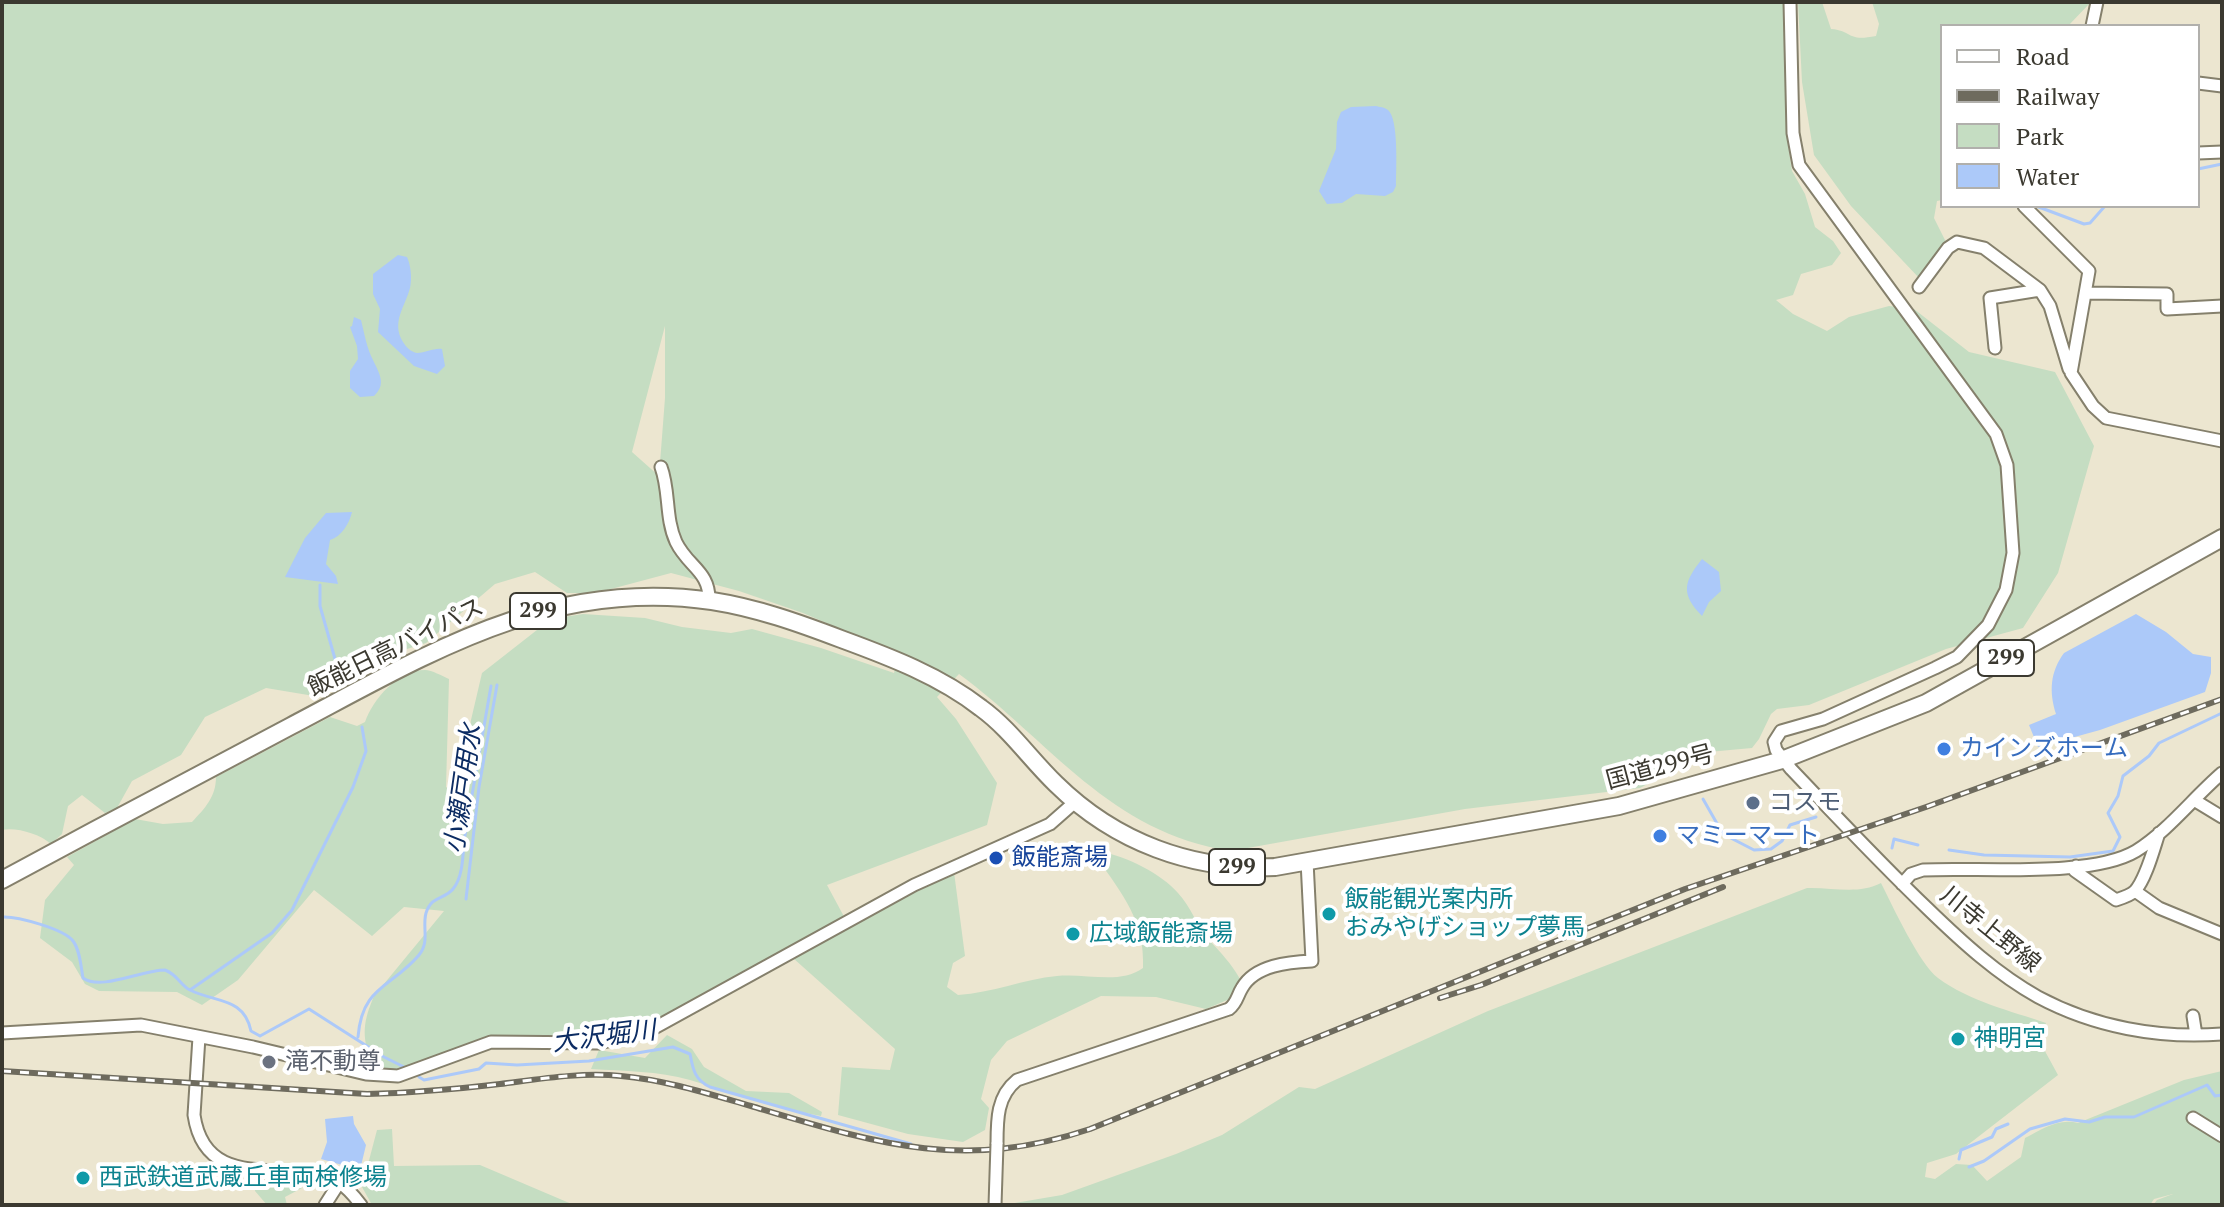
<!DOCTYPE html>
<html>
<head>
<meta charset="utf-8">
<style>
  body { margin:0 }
  #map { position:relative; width:2224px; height:1207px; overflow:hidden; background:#ece6d0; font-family:"PT Serif",serif }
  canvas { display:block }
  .frame { position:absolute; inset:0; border:4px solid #3b3930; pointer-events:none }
  .legend { position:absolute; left:1940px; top:24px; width:260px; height:184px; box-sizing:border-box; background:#fff; border:2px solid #b1b0ac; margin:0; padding:10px 14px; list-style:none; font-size:24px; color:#3b3930 }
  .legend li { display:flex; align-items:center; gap:16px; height:40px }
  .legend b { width:40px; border:2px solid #b1b0ac }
</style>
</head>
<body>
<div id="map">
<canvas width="2224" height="1207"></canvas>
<div class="frame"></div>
<ul class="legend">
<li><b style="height:10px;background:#fff"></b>Road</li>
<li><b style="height:10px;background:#6e6b5e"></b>Railway</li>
<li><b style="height:22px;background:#c5ddc2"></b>Park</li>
<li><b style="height:22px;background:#acc9f9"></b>Water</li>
</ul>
</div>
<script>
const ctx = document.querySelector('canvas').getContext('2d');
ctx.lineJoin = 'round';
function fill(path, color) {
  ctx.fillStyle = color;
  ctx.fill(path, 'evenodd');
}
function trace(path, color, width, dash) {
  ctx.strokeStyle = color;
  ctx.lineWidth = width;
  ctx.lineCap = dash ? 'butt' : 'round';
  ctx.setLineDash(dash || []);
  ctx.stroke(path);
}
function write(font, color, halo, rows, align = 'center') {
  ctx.font = font + ' "PT Serif","Noto Sans JP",serif';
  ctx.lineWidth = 8;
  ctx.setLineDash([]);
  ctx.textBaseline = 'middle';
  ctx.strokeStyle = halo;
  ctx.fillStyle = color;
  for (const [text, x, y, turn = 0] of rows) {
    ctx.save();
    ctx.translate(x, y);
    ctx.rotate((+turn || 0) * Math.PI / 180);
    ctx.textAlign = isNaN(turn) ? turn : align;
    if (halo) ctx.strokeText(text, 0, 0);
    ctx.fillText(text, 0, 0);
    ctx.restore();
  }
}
const green = new Path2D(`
  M2,2H1792L1795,126L1786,131L1792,171L1805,194L1815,227L1833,241L1841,253L1832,265L1801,274L1793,295L1776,300L1793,314L1827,331L1849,317L1889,306L1914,309L1969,352L2055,372L2094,446L2058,573L2023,628L1946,649L1809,705L1777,709L1771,714L1759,739L1752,748L1708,752L1640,788L1465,809L1231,851C1110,833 1050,741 959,674L937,697L956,719L997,783L987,825L827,885L848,924L954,872L965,956L953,963L947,987L958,995C992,993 1024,979 1057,976C1086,973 1120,985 1143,968C1145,921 1123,895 1097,858L1102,852C1126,856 1162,874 1178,893C1191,907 1197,926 1209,940C1221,953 1231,963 1240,979L1232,998L1206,1009L1156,997L1101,996L1007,1041L991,1060L981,1099L989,1108L985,1130L963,1142L908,1134L838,1115L842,1067L890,1070L895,1049L784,950L746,979L623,1039L491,1042L398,1076L370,1061C362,1034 363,1022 374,996L444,911L404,907L372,936L314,890L238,980L202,1005L177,992L99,991L85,984L72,962L40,938L45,900L74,865L67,857L135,819L163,824L192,822C205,808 216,797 216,777L330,717L357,726L365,722C373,699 398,670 425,670C432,670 442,676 449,679L446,787L462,798L471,720L482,673L551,619L583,614L645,618L682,627L731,633L752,629L821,648L894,673L899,654L803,613L739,591L671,573L596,593H567L535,572L495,584L426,643L372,660L327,680L320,697L266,688L205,717L181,755L132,781L117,808L105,813L82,795L68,806L62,834L51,844C40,834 16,827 2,830ZM665,326V398L659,476L632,452Z
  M1798,2H1822L1831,29C1854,31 1846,42 1876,36L1879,24L1872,2H2091L2068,26H1942V200L1937,201L1934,218L1946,242L1924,278L1920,279L1851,206L1814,155L1802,82Z
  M1881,883C1892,905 1920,965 1938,978C1969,1001 2011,1011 2046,1023L2040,1042L2058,1075L1956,1154L1927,1163L1925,1177L1935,1179L1956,1164L1972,1165L1987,1181L2021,1157L2025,1138C2043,1129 2058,1118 2078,1123L2184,1080L2222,1071V1205H2153L2157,1200L2173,1194L2154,1199L2150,1205H1003L1062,1195L1176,1154L1222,1135L1299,1087L1315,1089L1488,1011L1807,888C1832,887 1858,895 1881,883Z
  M667,1035L692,1049L704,1067L746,1091L789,1093L822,1112L821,1116C776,1108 734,1093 690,1080C658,1071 624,1071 591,1069L599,1050L645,1058Z
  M392,1129L394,1166L480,1165L574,1205H372L362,1187L377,1130Z
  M254,1180L294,1184L302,1188L285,1197L287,1205H267L255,1191Z`);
const water = new Path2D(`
  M1376,106C1380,107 1384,107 1388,110C1399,119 1396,170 1396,186L1393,192L1385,196L1356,194L1342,203L1327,204L1319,191L1336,149L1337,122L1341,112L1351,107Z
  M398,255L407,257C411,266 412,278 410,288C405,307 391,322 403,342C406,347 411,352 417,353C426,353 433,348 442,349L445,366L437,374L414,366L378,332L380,309L373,294V274Z
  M354,317L361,320C364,332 367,349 373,360C379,373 387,384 374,396L360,397L350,388V371L358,359L357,346L350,327L352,326Z
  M352,512C349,524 342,536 330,540L326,564L336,576L338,584L285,577L305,538L326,513Z
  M1702,559L1719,572L1721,591L1709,602L1702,616C1680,593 1684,582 1702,559Z
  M2136,614L2166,632L2193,654L2211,657V673L2205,692L2100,730L2038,747L2029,725L2056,714C2049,692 2050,672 2064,653Z
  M353,1116L354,1124L366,1145L360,1170L321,1159L327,1142L325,1119Z`);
const stream = new Path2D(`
  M2198,169L2222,164
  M2036,206L2084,224L2090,223L2105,206
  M320,585V606L339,673
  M1703,799L1723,834L1754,850L1771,849L1782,841L1790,825L1816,817
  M1892,848L1894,839L1918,845
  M1949,850L1984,855L2070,857L2113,851L2120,837L2108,813L2118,796L2123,776L2149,756L2159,743L2222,713
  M466,899L479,787L497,685
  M2,917C17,916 64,929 73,941C80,950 81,967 83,978C101,991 142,970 165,970C178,975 180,985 190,990C216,1003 244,997 251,1031L260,1036L309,1009L384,1057L404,1067
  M190,990L272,933L292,910L353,787L366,751L362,727
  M358,1037C362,986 391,988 419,955C430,942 422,927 426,913C432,895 444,900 453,889C463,877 463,855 464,841L491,686
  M419,1077L424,1080L479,1069L486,1063L517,1065L589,1061L673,1047L690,1054C693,1070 695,1080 710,1087L911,1144
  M1959,1159L1961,1150L1992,1137L1996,1129L2008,1124
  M1969,1167L1984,1161L2030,1129L2065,1119L2089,1122L2105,1117H2134L2207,1085L2215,1096L2222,1095`);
const minor = new Path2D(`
  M1790,2L1793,133L1799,165L1996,434L2007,465L2013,553L2006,590L1988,625L1957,657L1935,668L1823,719L1781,731L1774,742L1776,750L1791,769C1836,816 1881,864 1928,909C1962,942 1997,974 2038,997C2094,1027 2159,1039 2222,1034
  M2092,26L2097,2
  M2198,83L2222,86
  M2198,153L2222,152
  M2024,206L2089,271L2071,373L2093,406L2106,418L2222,441
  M1919,287L1948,248L1957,242L1984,248L2040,290L2050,306L2069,369
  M2086,293L2167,294V309L2222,306
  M1995,348L1990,298L2040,290
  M661,467C670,491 665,518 676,542C688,567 710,571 709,601
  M2194,800L2222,817
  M2076,866L2075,871L2116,900C2122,898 2131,895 2135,891C2146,879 2154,848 2159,833
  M1902,884L1911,874L1923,870C1978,867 2091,878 2136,851C2168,831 2193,798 2222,773
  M2135,891L2159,908L2222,934
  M2193,1016L2196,1035
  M2,1033L141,1025L253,1047L366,1074L398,1076L491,1042L599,1043L647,1032L914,885L1050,824L1075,802
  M199,1037L194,1115C206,1196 290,1156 339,1183C348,1188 355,1197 361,1205
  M2193,1118L2222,1136
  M997,1144C997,1119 997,1096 1017,1080L1229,1009C1237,1003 1237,996 1242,988C1255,965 1289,962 1312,961L1307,861
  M325,1205L339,1183`);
const highway = new Path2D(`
  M2,880C98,828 195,777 291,726C428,654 550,577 712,601C757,608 799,623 841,639C890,657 940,676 981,708C1010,729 1030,759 1056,784C1115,842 1192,871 1275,867L1619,806L1782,760L1926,703L2222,538`);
const rail = new Path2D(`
  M1440,998L1481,985L1723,887
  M2,1071L367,1094C411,1093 456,1089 500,1084C540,1079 581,1072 621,1076C666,1080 709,1094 751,1106C875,1143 962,1172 1090,1129L1685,889L1926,807L2222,699`);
const minorBridge = new Path2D(`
  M995,1205L997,1144`);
const markers = [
  [1944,749,8,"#3f7fe0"],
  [1753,803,8,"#5c6f8a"],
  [1660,836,8,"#3f7fe0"],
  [996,858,8,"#1a4fb4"],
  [1329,914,8,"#0f9aa8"],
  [1073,934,8,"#0f9aa8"],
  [1958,1039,8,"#0f9aa8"],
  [269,1062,8,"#6b7280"],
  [83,1178,8,"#0f9aa8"]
];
const shields = [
  [538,611,56],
  [2006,658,56],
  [1237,867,56]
];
const shieldNames = [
  ["299",538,611],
  ["299",2006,658],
  ["299",1237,867]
];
const streetNames = [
  ["飯能日高バイパス",396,648,-26],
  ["国道299号",1660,768,-15],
  ["川寺上野線",1990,930,39]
];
const shopNames = [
  ["カインズホーム",1960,749],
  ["マミーマート",1676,836]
];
const serviceNames = [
  ["コスモ",1769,803]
];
const transitNames = [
  ["飯能斎場",1012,858]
];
const cultureNames = [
  ["飯能観光案内所",1345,900],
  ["おみやげショップ夢馬",1345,928],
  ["広域飯能斎場",1089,934],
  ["神明宮",1974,1039],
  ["西武鉄道武蔵丘車両検修場",99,1178]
];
const worshipNames = [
  ["滝不動尊",285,1062]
];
const waterNames = [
  ["小瀬戸用水",464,789,-82],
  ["大沢堀川",604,1037,-7]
];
fill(green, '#c5ddc2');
fill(water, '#acc9f9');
trace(stream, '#acc9f9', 3);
trace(minor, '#85806c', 15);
trace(highway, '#85806c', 20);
trace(minor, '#fff', 11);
trace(highway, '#fff', 16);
trace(rail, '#6e6b5e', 6);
trace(rail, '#fff', 3, [9]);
trace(minorBridge, '#85806c', 15, []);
trace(minorBridge, '#fff', 11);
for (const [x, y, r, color] of markers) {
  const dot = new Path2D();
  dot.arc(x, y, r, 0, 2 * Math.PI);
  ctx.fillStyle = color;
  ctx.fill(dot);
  trace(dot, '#fff', 3);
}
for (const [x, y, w] of shields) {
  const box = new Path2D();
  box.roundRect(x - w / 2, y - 18, w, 36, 6);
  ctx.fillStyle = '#fff';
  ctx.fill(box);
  trace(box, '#3b3930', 2);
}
write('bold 22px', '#3b3930', null, shieldNames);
write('24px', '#3b3930', '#fff', streetNames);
write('24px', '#366cbe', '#fff', shopNames, 'left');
write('24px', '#4e5e75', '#fff', serviceNames, 'left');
write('24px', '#164399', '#fff', transitNames, 'left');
write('24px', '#0d838f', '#fff', cultureNames, 'left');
write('24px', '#5b616d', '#fff', worshipNames, 'left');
write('italic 26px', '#0c2c63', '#fff', waterNames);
</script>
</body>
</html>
